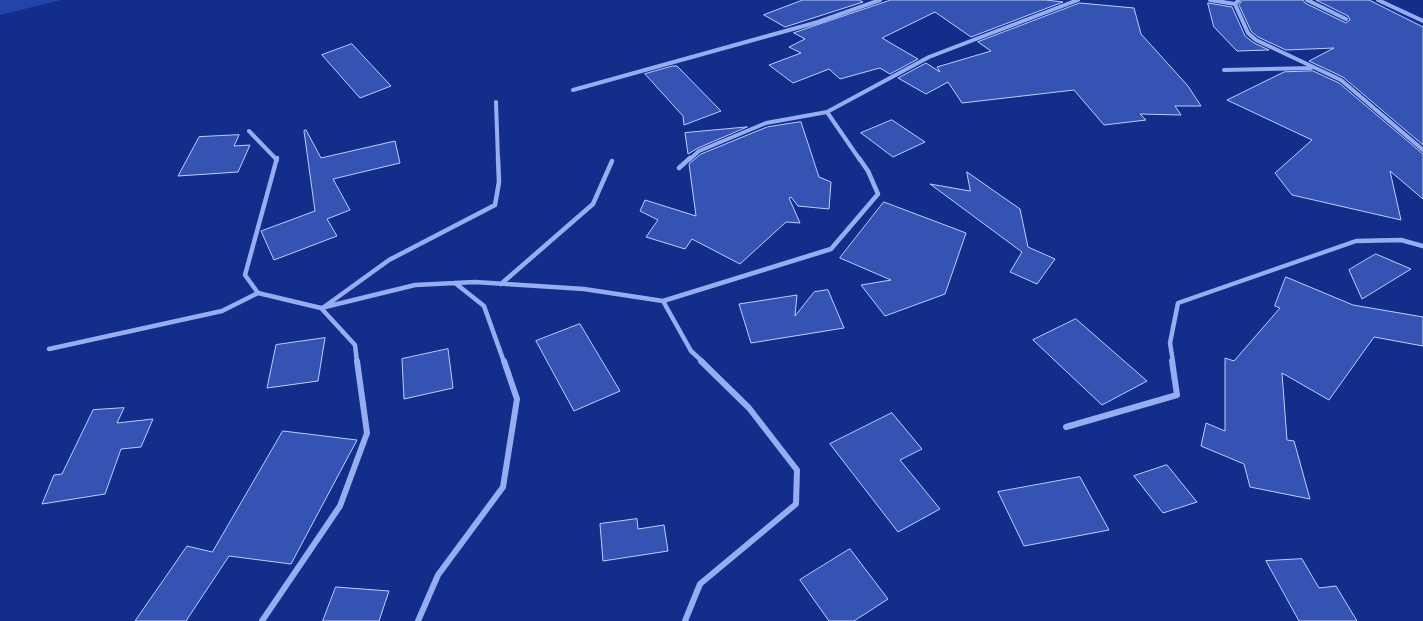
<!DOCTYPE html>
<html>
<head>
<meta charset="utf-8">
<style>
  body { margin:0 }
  canvas { display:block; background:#122d8a }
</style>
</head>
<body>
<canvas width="1423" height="621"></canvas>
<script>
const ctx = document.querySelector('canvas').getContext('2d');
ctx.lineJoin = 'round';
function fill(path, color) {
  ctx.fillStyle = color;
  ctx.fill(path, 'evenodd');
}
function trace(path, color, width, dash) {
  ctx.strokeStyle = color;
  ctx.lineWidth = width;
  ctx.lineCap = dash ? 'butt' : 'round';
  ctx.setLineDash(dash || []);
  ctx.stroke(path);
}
const green = new Path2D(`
  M0,0H61L0,15Z`);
const building = new Path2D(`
  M803,0H859L863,2L785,27L764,15Z
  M891,0H1046L1063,2L971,37L935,12L882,38L918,59L890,74L880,68L876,69L840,79L829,69L793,83L769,65L801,53L789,47L805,39L794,33Z
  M1243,0H1303L1305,3L1346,23L1350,20L1348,16L1316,0H1369L1423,27V145L1343,77L1309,61L1334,48L1286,50L1258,37L1251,31L1239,5Z
  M1080,3L1134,8L1141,34L1188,86L1201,106H1175L1181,115L1140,114L1146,120L1104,125L1074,90L962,103L948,82L926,94L898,78L926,63L940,72L937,67L991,51L978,42Z
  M1208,3L1232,7L1245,36L1254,43L1269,50L1237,51L1214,27Z
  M352,44L391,86L360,98L322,55Z
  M673,66H677L721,111L684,125L683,116L645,74Z
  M1313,71L1339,83L1423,154V199L1390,171L1401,220L1292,195L1275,173L1312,140L1227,100L1284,72Z
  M892,120L925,142L893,157L861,133Z
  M801,122L819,177L831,182L829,209L798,206L791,197L789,198L800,223L786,222L740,264L692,239L685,249L646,237L658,220L640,211L645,200L696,216L689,164L701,154L767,127Z
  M747,127L698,148L688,154L685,133Z
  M306,130L321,158L395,141L400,163L333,179L350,210L327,219L337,236L274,260L261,231L315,211L304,131Z
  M239,135L234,146L250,145L238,172L178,176L199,137Z
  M967,172L1020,209L1028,247L1055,259L1037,284L1010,272L1022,252L930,184L970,191Z
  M884,202L966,233L945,294L885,316L861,285L891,280L840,258Z
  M1376,254L1411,269L1362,299L1349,270Z
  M1286,277L1353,305L1423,317V346L1374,337L1329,400L1282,373L1287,440L1294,441L1310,499L1250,487L1244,464L1201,446L1206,423L1225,431V358L1234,361L1280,308L1275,306Z
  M828,290L844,328L751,343L739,304L797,295L795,316L814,292Z
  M1076,319L1147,381L1102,405L1033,340Z
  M580,324L620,391L574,411L536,341Z
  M325,338L318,381L267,388L276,345Z
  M448,349L453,388L404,399L402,359Z
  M124,408L117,423L153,419L141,447L121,449L105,494L42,504L54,475L62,474L93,410Z
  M892,413L922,449L900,460L940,509L898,532L830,444Z
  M283,431L357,440L291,564L229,556L186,621H135L187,546L212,552Z
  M1167,465L1197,502L1163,513L1134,476Z
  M1080,477L1109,530L1024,546L998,492Z
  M637,519L638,529L664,525L668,551L603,561L600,524Z
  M850,549L888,599L854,621H829L800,580Z
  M1302,559L1319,588L1336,586L1357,621H1299L1266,561Z
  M336,587L389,591L379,621H323Z`);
const streetFar2 = new Path2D(`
  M1210,0L1235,4
  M1239,0L1235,4L1248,33L1256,40L1341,80L1423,150
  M1307,0L1346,19
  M1378,0L1423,21
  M1224,70L1311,68
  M573,90L818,22L880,0
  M496,102L498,160
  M827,112L860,160
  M249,131L277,160
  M689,160L699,151L766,123L827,112L929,57L1078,0`);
const streetFar1 = new Path2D(`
  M277,158L245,275L258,293L321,308L355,345L357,362
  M679,168L690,158
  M455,283L484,306L504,362
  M501,284L593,204L612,161
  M663,301L691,351L703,362
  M324,307L389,260L495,205L499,182L498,158
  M321,308L415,285L475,282L584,289L663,301L831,249L878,194L868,171L859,158
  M49,349L222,311L258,293
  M1173,362L1170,343L1178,303L1356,241L1401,240L1423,246`);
const street = new Path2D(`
  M1066,427L1177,395L1172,361
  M262,621L340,506L367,433L357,361
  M418,621L438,575L503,487L517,399L504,361
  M685,621L700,584L796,504L797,470L749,408L701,361`);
fill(green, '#2344a9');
fill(building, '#3553b2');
trace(building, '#becdfc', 1);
trace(streetFar2, '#97adf1', 4);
trace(streetFar1, '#97adf1', 4.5);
trace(street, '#97adf1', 6);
</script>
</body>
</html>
